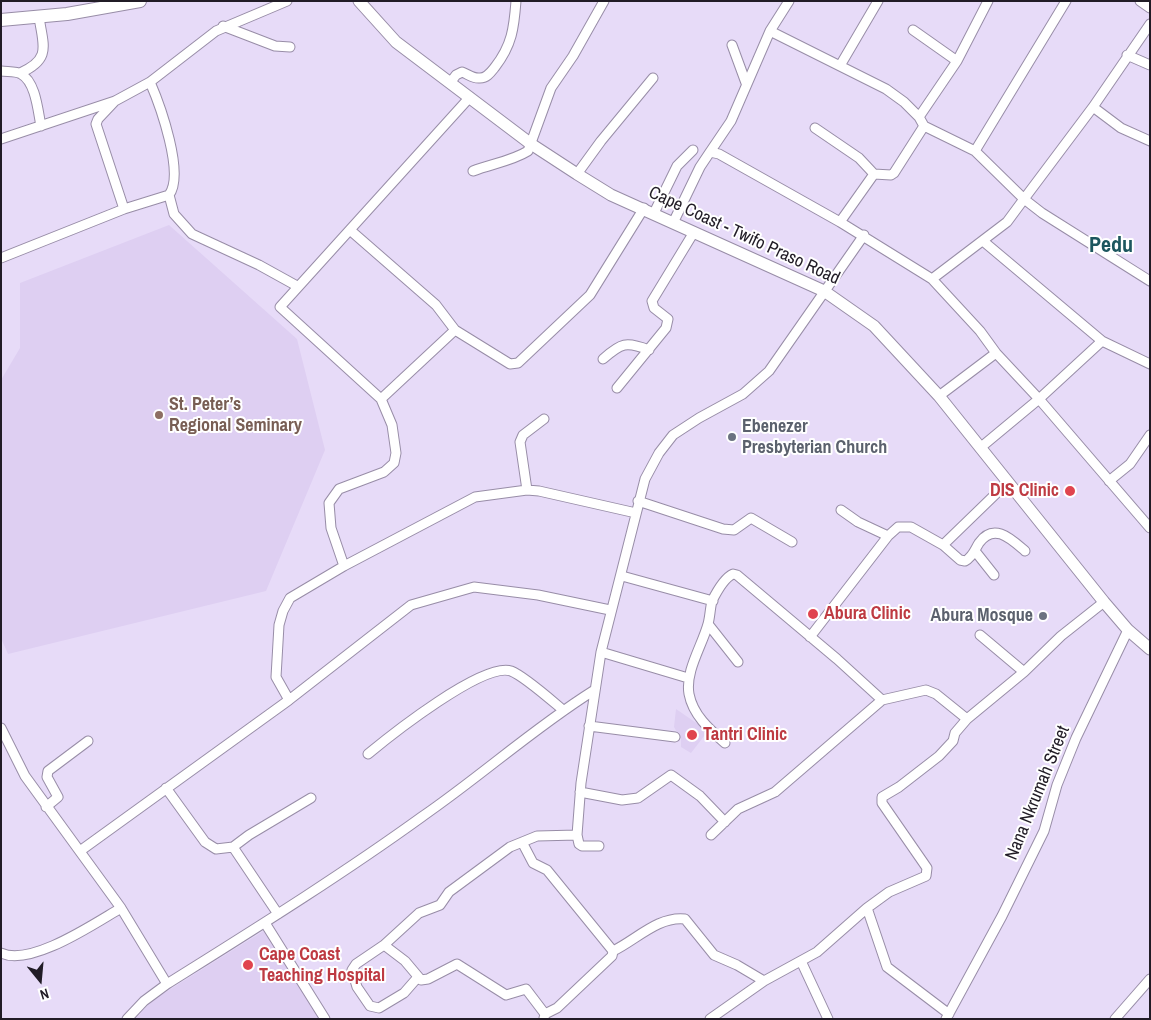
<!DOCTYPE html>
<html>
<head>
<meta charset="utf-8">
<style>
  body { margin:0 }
  #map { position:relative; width:1151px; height:1020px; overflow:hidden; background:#e7dbf8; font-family:"Archivo Narrow",sans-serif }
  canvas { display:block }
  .frame { position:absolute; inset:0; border:2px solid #211c26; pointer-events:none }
  .north { position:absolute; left:15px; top:955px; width:50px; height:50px; -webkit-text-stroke:4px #fff; paint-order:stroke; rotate:163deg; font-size:14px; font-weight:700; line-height:20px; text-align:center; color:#211c26 }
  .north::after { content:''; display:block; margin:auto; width:18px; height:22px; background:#211c26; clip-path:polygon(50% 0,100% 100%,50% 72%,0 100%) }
</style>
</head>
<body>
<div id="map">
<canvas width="1151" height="1020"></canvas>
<div class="frame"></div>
<div class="north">N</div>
</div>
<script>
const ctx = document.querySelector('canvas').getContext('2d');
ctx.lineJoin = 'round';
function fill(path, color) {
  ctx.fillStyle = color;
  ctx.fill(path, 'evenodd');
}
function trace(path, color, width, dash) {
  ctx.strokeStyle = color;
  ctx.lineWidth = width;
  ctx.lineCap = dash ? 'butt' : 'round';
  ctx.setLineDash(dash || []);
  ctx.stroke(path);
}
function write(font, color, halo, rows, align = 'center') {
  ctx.font = font + ' "Archivo Narrow",sans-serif';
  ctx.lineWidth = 4;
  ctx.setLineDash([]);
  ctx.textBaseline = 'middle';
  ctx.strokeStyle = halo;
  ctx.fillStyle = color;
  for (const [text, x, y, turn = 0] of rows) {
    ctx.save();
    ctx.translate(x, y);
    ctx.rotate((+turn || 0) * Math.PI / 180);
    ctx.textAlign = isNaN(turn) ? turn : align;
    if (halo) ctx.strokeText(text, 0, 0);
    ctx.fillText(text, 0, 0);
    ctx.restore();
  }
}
const built = new Path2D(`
  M169,225L297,339L325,450L266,591L8,654L1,638V380L20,348V283Z
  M676,709L708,731L691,753L681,747V739L674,727Z
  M265,930L321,1019H135L153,1000Z`);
const minor = new Path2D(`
  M1140,1L1150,8
  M1150,24L1093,107L1024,199L1042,213L1150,281
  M223,26L275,46L290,47
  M913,30L957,61L919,117
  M770,31L886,89L904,102L919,117L924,126L975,151L1024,199L1007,222L932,279
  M732,45L746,83
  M1127,55L1150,65
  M957,61L988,1
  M841,64L878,1
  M1,71C7,72 16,71 21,74C36,82 38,112 41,126
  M20,73C52,59 43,45 39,17
  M150,82C160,105 185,174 169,195
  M450,83L456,75L462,72C468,74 473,79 480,78C487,78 491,72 495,67C512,45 514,28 516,1
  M470,97L280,307L381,399L392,425L396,453L394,463L384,472L339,489L329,503L331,528L344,566L475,497L527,490L539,491L636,513
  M115,101L98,119L96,124L124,209
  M1093,107L1121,128L1150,141
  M815,128L859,158L874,174L840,222L932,279L980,331L996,353L939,396
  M1,139L115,101L150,82L216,31L287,1
  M975,151L1066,1
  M710,152L731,121L770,31L789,1
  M473,171C491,164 512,161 528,151L551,88L573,56L604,1
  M577,174L601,141L653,78
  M874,174L891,175L894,173L924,126
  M654,213L677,166L693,150
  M673,223L700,167L710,152L719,154L840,222
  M350,230L436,305L455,330L381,399
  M983,241L1102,341L1150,364
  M1,258L124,209L169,195L174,214L192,234L259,265L297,286
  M455,330L510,364L518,363L590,295L644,208
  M1102,341L1039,399L1150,528
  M603,359C621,343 626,341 649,350
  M617,388L666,328L668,319L654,308L652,301L694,232
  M980,448L1039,399L996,353
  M1109,481L1130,464L1150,435
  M527,490L520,442L523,435L544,419
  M638,501L723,529L734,530L751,518L792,542
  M841,510L858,522L888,536
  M943,545L960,560L965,561C973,557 975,549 979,543C994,522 1011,539 1025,551
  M975,551L994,575
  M622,576L713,601
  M708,624L738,662
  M980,635L1024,672
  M810,637L888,536L898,527H911L943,545L1007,483
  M601,652L688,678
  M289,700L276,677L279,625L283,611L290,598L344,566
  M589,726L675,737
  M1,728L25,776L121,908L167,984
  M725,743C709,729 693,715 689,694C685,671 702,646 708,624C710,617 710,609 712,601C716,593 724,578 733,574L737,575L837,659L882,700L926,690L936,694L967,719
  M368,754C391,735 483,662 511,671C524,676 551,700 563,710
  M166,788L205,842L216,849L233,847
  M580,792L622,800L638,798L671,775L700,796L725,822
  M46,807L58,797L47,777L48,771L88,741
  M711,835L738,809L775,792L882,700
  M522,842L533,863L547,870L613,951L612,956L557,1008L545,1014L544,1018
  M599,846H582L579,844L577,835L581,783L601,652L645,479L659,453L673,435L699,418L743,394L769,371L864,235
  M80,851L289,700L411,605L474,587L538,595L610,610
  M867,908L889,892L926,876L927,868L882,803V797L899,787L939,756L953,741L955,733L967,719L1024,672L1061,636L1104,602
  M278,914L233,847L249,835L311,798
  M265,923L325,1019
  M384,945L356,964L352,970L357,987L370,1006L379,1008L404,993L418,977
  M613,951C636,940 658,916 685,919L714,955L737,965L764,981
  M1,953C31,967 95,923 121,908
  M801,961L828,1019
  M545,1014L526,989L506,995L457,964L428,979L421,980L405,961L384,945L419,913L440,905L449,892L510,847L537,836L577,835
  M127,1019L144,1001L167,984C253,930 340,876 423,816C481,776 534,728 593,691
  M710,1019L764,981L817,952L867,908L887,967L949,1014
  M946,1019L1002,916L1044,831L1057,785L1076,738L1128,630
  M1115,1019L1150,979`);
const major = new Path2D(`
  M359,1L396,42L531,144L577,174L611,195L824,291L874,326L939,396L1104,602L1128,630L1150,649`);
const highway = new Path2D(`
  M1,20L67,14L140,1`);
const markers = [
  [159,415,5,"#8d6e63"],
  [732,437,5,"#6b7280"],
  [1070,491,6,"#e0444e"],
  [813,614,6,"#e0444e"],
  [1043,616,5,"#6b7280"],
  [692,735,6,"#e0444e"],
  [248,965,6,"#e0444e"]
];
const streetNames = [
  ["Cape Coast - Twifo Praso Road",744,236,25],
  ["Nana Nkrumah Street",1038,793,-68]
];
const educationNames = [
  ["St. Peter’s",169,405],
  ["Regional Seminary",169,426]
];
const worshipNames = [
  ["Ebenezer",742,427],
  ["Presbyterian Church",742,448],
  ["Abura Mosque",1033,616,"right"]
];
const healthNames = [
  ["DIS Clinic",1059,491,"right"],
  ["Abura Clinic",824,614],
  ["Tantri Clinic",703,735],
  ["Cape Coast",259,955],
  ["Teaching Hospital",259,976]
];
const districtNames = [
  ["Pedu",1111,246]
];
fill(built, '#decff2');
trace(minor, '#988da7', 11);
trace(major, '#988da7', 13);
trace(highway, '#988da7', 14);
trace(minor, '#fff', 9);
trace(major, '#fff', 11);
trace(highway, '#fff', 12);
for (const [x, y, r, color] of markers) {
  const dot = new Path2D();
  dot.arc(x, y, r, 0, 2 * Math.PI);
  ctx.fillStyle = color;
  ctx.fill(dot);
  trace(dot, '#fff', 2);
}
write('18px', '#211c26', '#fff', streetNames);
write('bold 18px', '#785e54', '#fff', educationNames, 'left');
write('bold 18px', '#5b616d', '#fff', worshipNames, 'left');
write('bold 18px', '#be3a42', '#fff', healthNames, 'left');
write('bold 22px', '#1c565e', '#fff', districtNames);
</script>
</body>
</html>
